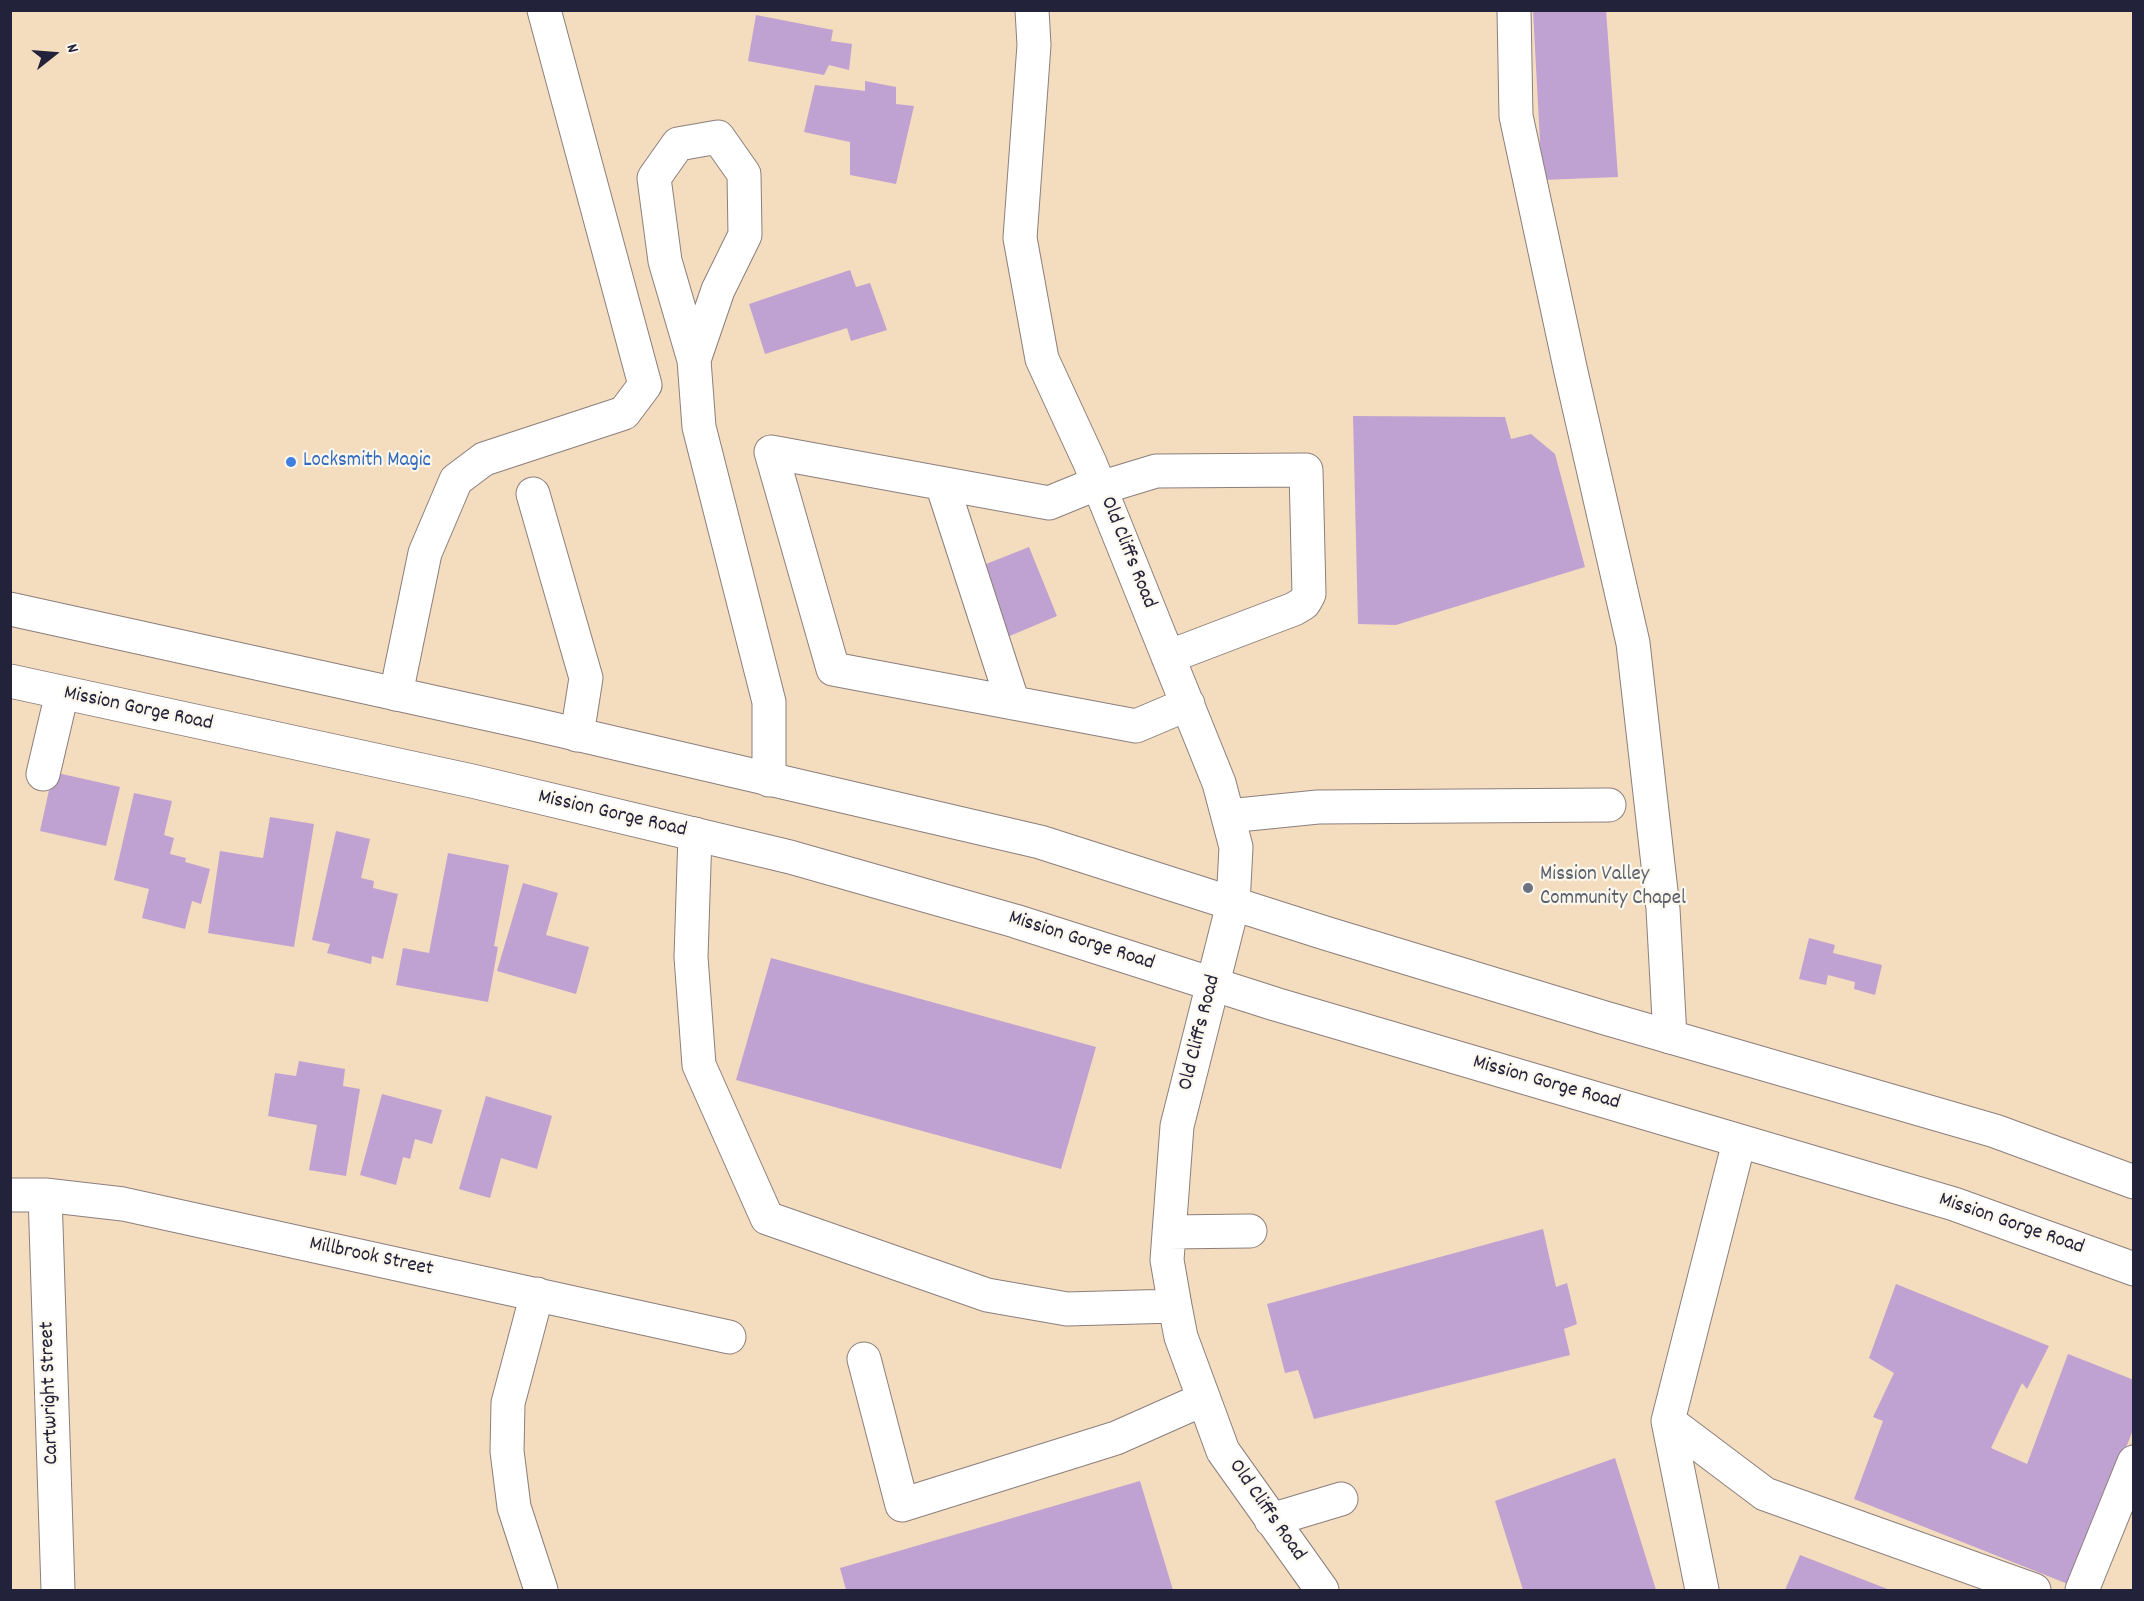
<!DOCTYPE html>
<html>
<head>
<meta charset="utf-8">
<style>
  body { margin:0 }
  #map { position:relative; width:2144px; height:1601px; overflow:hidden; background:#f4dcbe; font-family:Dekko,sans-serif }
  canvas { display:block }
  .frame { position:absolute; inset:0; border:12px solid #22223b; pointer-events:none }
  .north { position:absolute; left:24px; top:24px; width:60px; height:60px; -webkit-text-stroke:4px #fbf7ec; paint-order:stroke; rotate:73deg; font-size:16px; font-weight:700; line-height:24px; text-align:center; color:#22223b }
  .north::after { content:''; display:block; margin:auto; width:21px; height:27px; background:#22223b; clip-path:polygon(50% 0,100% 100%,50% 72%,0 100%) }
</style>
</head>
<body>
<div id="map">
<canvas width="2144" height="1601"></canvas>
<div class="frame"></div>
<div class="north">N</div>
</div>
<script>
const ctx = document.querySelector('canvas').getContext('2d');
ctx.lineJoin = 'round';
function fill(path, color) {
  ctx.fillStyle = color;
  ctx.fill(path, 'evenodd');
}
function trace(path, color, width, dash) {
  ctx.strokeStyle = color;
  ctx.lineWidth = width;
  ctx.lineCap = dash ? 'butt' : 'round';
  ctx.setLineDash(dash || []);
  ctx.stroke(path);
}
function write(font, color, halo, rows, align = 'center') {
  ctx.font = font + ' Dekko,sans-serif';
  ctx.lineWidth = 4.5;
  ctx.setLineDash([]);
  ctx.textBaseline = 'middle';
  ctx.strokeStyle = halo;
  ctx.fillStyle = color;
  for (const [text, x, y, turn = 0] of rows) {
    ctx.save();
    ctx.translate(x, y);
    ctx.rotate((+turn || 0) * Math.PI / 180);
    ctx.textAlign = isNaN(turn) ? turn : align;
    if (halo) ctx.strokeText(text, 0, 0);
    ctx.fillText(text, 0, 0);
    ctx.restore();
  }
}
const building = new Path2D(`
  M1533,10H1606L1618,177L1542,180Z
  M756,15L833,30L831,41L852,44L849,70L829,65L824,75L748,61Z
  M865,81L896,87V104L914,106L896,184L850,175V142L804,132L815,85L865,91Z
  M850,270L856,287L870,283L887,330L851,341L847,328L765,354L749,304Z
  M1353,416L1505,417L1511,439L1531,434L1555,454L1585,567L1396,625L1358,624Z
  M1029,547L1057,616L1005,638L976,568Z
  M53,772L120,787L106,846L40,831Z
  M134,793L172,801L164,835L174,838L170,854L186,858L185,862L210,869L201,904L192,901L185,929L142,918L149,889L114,880Z
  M270,817L314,824L294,947L208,933L220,851L263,858Z
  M336,831L370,839L361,878L374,881L373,888L398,894L383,959L372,956L371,964L327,953L330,944L312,940Z
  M448,853L509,865L494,946L498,947L488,1002L396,985L403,948L429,953Z
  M523,883L558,893L546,935L589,947L576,994L497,971Z
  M1809,938L1835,945L1833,953L1882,965L1875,995L1854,989L1855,982L1828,975L1826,985L1799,979Z
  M771,958L1096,1047L1061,1169L736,1080Z
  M299,1061L345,1069L343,1086L360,1089L346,1176L309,1170L317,1125L268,1116L275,1073L296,1076Z
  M382,1094L442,1110L432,1144L415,1139L410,1159L403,1157L396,1185L360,1175Z
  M486,1096L552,1116L537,1169L501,1158L490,1198L459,1189Z
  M1543,1229L1556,1287L1567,1283L1577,1324L1564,1329L1570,1355L1314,1419L1298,1370L1285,1373L1267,1304Z
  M1896,1284L2049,1346L2027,1389L2022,1383L1991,1448L2027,1464L2068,1354L2134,1380V1427L2073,1586L1854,1499L1883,1421L1873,1417L1894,1373L1869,1358Z
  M1615,1458L1656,1590H1523L1495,1501Z
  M1140,1481L1173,1590H846L840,1568Z
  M1800,1555L1890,1590H1785Z`);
const minor = new Path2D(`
  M1032,10L1034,45L1020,238L1042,359L1090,463L1219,783L1236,847L1233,904L1177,1126L1167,1260L1175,1306L1181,1337L1223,1451L1322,1590
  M1514,10L1516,116L1571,372L1633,643L1663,909L1670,1037
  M694,360L665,261L654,178L678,144L718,137L744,174L745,235L718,290L694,360L699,427L769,702V780
  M1098,483L1049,503L771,452L833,669L1136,726L1188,704
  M942,484L1013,703
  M1100,488L1156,471L1306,470L1309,594L1304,603L1294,609L1168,657
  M533,494L586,678L577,735
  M396,694L425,553L456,480L484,459L624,413L645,385L544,10
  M43,774L62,693
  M1228,816L1318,807L1609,805
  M695,834L691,957L699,1065L767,1218L987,1295L1067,1309L1175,1306
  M1739,1142L1668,1421L1765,1494L2034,1590
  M10,1195H45L123,1204L729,1337
  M45,1195L58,1590
  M1169,1232L1250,1231
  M537,1294L508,1403L507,1451L514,1507L541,1590
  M864,1359L902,1505L1116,1438L1204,1399
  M1668,1421L1702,1590
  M1271,1520L1341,1499
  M2082,1590L2134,1462`);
const major = new Path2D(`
  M10,609L524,722L1040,842L1325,933L1605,1018L1995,1131L2134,1182
  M10,681L472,781L790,857L1015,921L1275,1004L1954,1204L2134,1269`);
const markers = [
  [291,462,6,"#3f7fe0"],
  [1528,888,6,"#6b7280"]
];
const shopNames = [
  ["Locksmith Magic",303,462]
];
const streetNames = [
  ["Old Cliffs Road",1127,553,68],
  ["Mission Gorge Road",138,710,12],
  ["Mission Gorge Road",612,815,13],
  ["Mission Gorge Road",1081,942,18],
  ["Old Cliffs Road",1201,1033,-76],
  ["Mission Gorge Road",1546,1084,16],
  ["Mission Gorge Road",2011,1225,19],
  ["Millbrook Street",371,1258,12],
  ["Cartwright Street",51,1393,-92],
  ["Old Cliffs Road",1266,1511,55]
];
const worshipNames = [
  ["Mission Valley",1540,876],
  ["Community Chapel",1540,900]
];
fill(building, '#bfa2d1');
trace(minor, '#8b7f7c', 35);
trace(major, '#8b7f7c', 35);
trace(minor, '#fff', 33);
trace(major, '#fff', 33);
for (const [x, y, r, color] of markers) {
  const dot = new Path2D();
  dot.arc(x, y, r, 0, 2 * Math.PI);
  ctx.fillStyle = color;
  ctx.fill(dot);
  trace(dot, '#fbf7ec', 2);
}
write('21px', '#366cbe', '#fbf7ec', shopNames, 'left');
write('21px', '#22223b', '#fbf7ec', streetNames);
write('21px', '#5b616d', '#fbf7ec', worshipNames, 'left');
</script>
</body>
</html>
